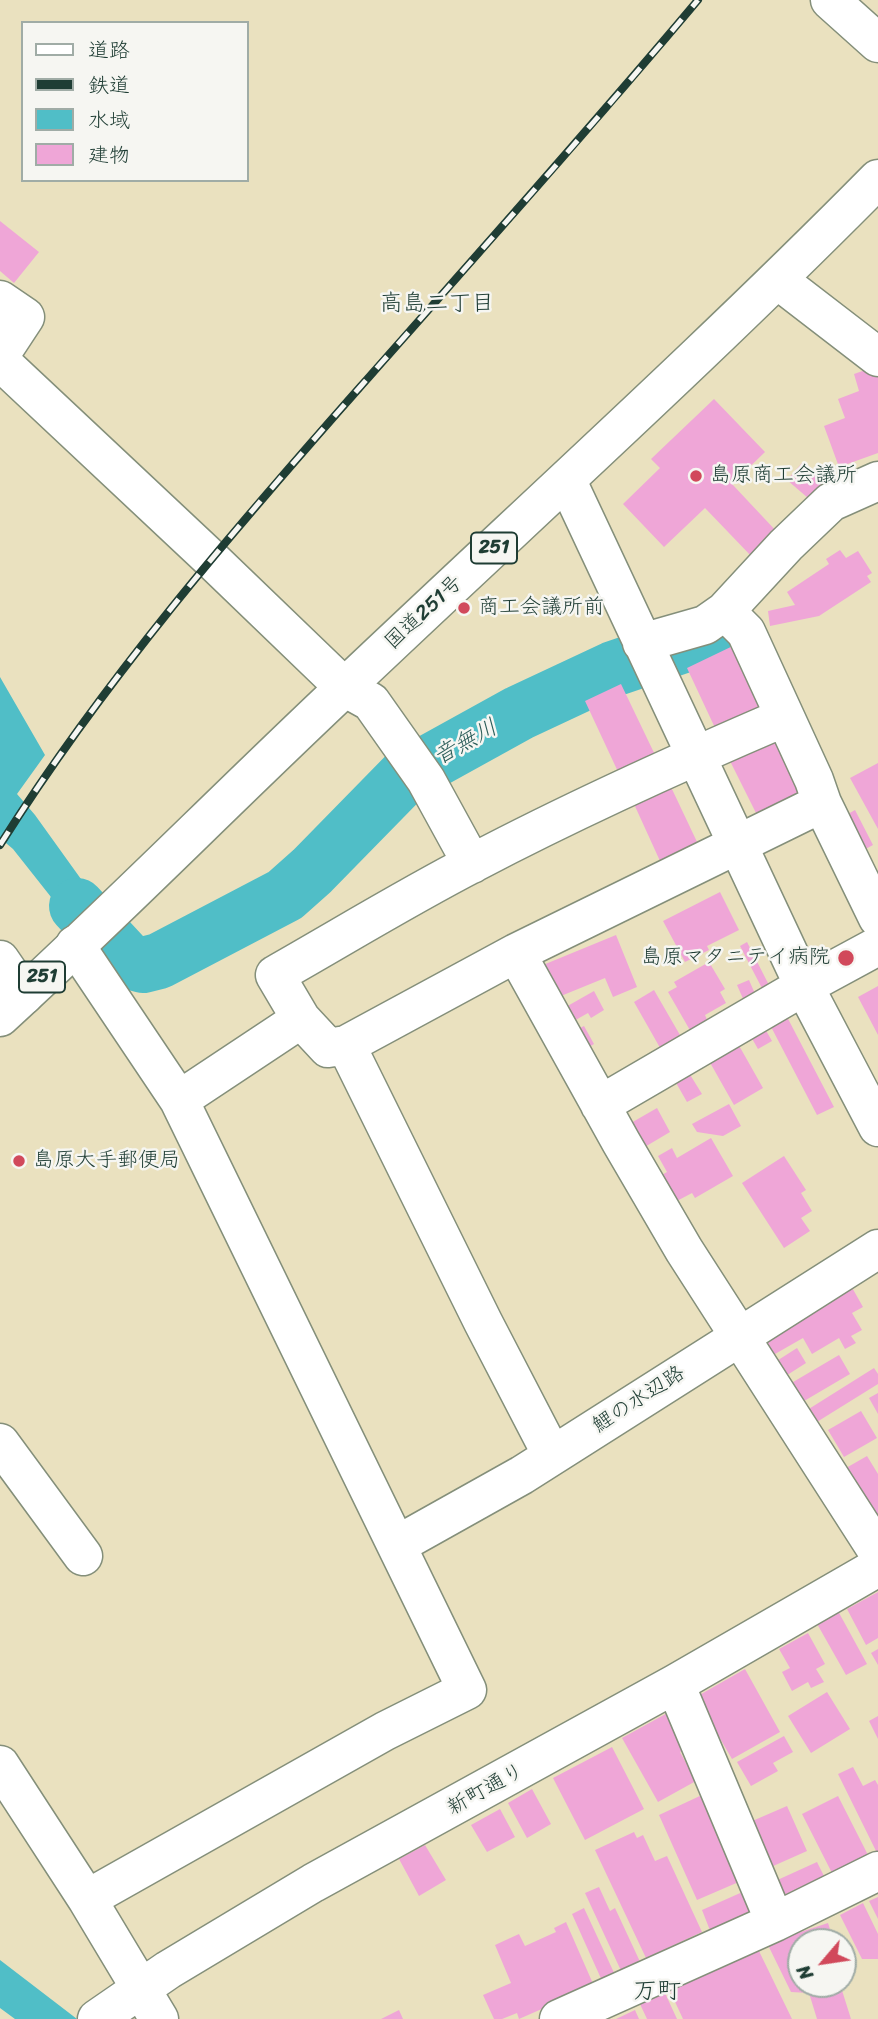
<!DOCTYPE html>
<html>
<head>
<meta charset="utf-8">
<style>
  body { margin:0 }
  #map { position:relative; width:878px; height:2019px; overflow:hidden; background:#eae1bf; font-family:Sriracha,"Klee One",sans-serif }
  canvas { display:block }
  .legend { position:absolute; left:21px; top:21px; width:228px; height:161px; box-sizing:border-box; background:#f6f6f2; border:2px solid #a0aca6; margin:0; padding:9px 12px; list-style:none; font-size:21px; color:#1f3d34 }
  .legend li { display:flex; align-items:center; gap:14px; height:35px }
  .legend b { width:35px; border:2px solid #a0aca6 }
  .north { position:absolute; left:787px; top:1928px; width:70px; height:70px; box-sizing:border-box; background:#f6f6f2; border:2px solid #a0aca6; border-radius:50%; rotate:241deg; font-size:19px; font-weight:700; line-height:28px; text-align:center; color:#1f3d34 }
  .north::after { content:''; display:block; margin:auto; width:24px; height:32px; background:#d1495b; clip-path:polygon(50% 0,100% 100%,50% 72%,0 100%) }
</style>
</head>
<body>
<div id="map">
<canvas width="878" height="2019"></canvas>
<ul class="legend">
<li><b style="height:9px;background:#fff"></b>道路</li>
<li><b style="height:9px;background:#1f3d34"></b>鉄道</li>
<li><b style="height:19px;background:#50bec7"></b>水域</li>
<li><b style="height:19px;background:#efa6d7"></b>建物</li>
</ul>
<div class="north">N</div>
</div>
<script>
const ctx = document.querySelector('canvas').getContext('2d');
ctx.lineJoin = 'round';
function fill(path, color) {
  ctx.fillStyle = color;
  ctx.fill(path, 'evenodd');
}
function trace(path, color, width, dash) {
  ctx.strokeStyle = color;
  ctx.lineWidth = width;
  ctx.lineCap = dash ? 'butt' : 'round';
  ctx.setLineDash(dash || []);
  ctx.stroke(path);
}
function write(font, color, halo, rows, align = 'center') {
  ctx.font = font + ' Sriracha,"Klee One",sans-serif';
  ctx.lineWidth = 5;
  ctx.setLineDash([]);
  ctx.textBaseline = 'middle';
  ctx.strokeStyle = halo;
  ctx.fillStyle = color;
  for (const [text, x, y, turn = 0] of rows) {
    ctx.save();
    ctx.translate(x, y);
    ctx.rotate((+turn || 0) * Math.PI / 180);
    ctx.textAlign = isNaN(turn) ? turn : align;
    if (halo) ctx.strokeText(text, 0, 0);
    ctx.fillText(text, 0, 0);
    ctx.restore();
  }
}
const water = new Path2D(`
  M0,677L45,755L17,794L35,815L91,893L66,916L13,849L0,838Z
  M0,1960L77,2019H15L0,2008Z`);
const river = new Path2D(`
  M77,906L128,961L143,965L159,961L285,895L312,871L405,776L519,713L613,669L704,638`);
const building = new Path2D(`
  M0,221L39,252L14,283L0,271Z
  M874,367L878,378V453L839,467L824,426L845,418L838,399L859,391L854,374Z
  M714,399L765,452L732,484L778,533L753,558L705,508L664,547L623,504L660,468L651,459Z
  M802,463L830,488L815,504L787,480Z
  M840,550L846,558L858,551L872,573L867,576L871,582L819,616L770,626L768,611L795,605L787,592L829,564L826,559Z
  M739,643L768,705L716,730L687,668Z
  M621,684L657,759L620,776L585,701Z
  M780,736L806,789L756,813L730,761Z
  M878,763V829L850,778Z
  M671,787L698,844L660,861L634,804Z
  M855,810L873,845L860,852L841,818Z
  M720,892L739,930L707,946L709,950L685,962L663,921Z
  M616,935L637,987L613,997L605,978L556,998L543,965Z
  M747,942L772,991L765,994L740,946Z
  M709,962L725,989L720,992L726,1003L705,1015L708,1022L691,1032L668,992L677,987L674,982Z
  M749,980L756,996L744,1001L737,985Z
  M878,986V1035L858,997Z
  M654,990L684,1042L663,1053L634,1002Z
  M594,991L604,1010L591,1018L588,1013L572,1022L564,1008Z
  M785,1013L834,1107L817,1115L768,1021Z
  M584,1026L594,1044L584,1050L574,1031Z
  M764,1027L772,1041L758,1049L750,1035Z
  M737,1042L763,1088L734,1105L708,1059Z
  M689,1073L702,1094L687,1102L675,1081Z
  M729,1104L741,1126L723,1136L697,1132L692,1124Z
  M657,1108L670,1132L638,1151L624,1127Z
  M711,1138L733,1176L695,1198L692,1193L675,1202L660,1176L667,1172L658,1156L672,1148L677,1158Z
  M784,1156L806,1190L801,1193L812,1211L801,1218L810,1231L784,1248L742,1183Z
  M850,1284L863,1307L852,1313L862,1330L851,1336L856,1343L845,1349L839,1338L812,1354L803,1338L768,1358L756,1339Z
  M797,1348L806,1363L781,1379L772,1364Z
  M839,1355L850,1374L799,1404L788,1385Z
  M874,1368L878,1374V1384L812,1425L804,1412Z
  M878,1393V1414L869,1398Z
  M861,1411L877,1438L844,1457L828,1430Z
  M867,1456L878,1474V1526L846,1468Z
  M878,1592V1638L866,1645L847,1609Z
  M838,1611L867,1664L846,1675L816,1622Z
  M808,1633L825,1664L816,1669L824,1682L811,1688L808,1682L792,1691L782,1672L790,1668L779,1649Z
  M878,1649V1665L871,1653Z
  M745,1669L780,1732L732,1759L696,1697Z
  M827,1692L850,1729L811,1753L788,1716Z
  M671,1711L690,1746L680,1752L696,1781L658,1802L622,1738Z
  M878,1716V1739L869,1721Z
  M784,1736L793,1752L773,1763L778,1771L751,1786L737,1762Z
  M612,1747L644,1809L585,1840L553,1778Z
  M853,1767L863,1786L875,1780L878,1785V1855L838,1774Z
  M532,1789L551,1824L527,1838L508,1803Z
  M702,1795L741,1881L697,1900L659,1815Z
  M838,1796L868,1855L832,1873L802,1814Z
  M787,1806L807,1851L771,1867L750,1822Z
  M500,1809L515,1837L487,1852L471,1825Z
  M634,1832L637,1838L643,1835L655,1861L667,1856L702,1932L646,1958L595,1850Z
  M425,1845L446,1880L419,1896L399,1859Z
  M817,1862L824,1876L780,1897L773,1882Z
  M599,1887L610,1911L615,1908L642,1966L623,1975L585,1893Z
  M747,1890L752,1901L748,1917L711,1933L702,1910Z
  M878,1897V1919L869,1901Z
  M863,1903L878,1934V1959H862L840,1915Z
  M584,1908L616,1977L603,1983L572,1914Z
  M566,1922L594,1986L519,2019L517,2013L502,2019H494L483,1995L511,1983L495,1945L519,1934L525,1946L556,1932L554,1928Z
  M828,1923L834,1942H801V1984H840L851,2019H817L809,1993L791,1992L767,1943Z
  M758,1949L792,2019H683L670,1991Z
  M665,1993L677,2019H647L640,2004Z
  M399,2010L403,2019H381Z
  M635,2010L639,2019H616Z`);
const minor = new Path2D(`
  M830,0L878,43
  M778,280L878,357
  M0,300L25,317L0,355
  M0,361L210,558L344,687L371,702L426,780L472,864
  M567,481L804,986L878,1127
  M642,643L705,625L725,611L786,545L831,502L878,481
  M822,803L878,918
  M75,945L179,1100L467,1690L385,1731L87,1899
  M516,953L621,1142L684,1250L878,1552
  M0,960L24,995
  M301,1019L275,975C342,937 407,897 475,862C576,809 680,762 785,717
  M346,1045L483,1322L552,1455
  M179,1100L301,1019L328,1048L346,1045L516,953L822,803L814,780L746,632L725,611
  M600,1105L804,986L878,946
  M0,1443L83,1556
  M397,1545L522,1475L878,1249
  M675,1684L775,1922
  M0,1765L87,1899L159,2019
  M97,2019L168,1970L313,1883L675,1684L878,1567
  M559,2019L775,1922L878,1871`);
const highway = new Path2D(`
  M0,1017C117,910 228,797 344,688C522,519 705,354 878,179`);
const rail = new Path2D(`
  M0,845C104,680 232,532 361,386C474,258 588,131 698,0`);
const markers = [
  [696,476,7,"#d1495b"],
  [464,608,7,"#d1495b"],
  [846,958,9,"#d1495b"],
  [19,1161,7,"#d1495b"]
];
const shields = [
  [494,548,46],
  [42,977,46]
];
const shieldNames = [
  ["251",494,548],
  ["251",42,977]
];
const poiNames = [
  ["島原商工会議所",710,476],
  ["商工会議所前",478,608],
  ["島原マタニテイ病院",830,958,"right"],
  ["島原大手郵便局",33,1161]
];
const streetNames = [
  ["国道251号",424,613,-43],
  ["鯉の水辺路",639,1400,-33],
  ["新町通り",486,1790,-29]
];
const neighbourhoodNames = [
  ["高島二丁目",437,304]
];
const waterNames = [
  ["音無川",466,743,-29]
];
const quarterNames = [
  ["万町",657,1992]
];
fill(water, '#50bec7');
trace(river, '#50bec7', 56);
fill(building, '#efa6d7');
trace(minor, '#848f7a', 41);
trace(highway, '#848f7a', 41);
trace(minor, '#fff', 38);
trace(highway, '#fff', 38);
trace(rail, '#1f3d34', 8);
trace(rail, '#f6f6f2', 5, [16]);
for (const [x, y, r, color] of markers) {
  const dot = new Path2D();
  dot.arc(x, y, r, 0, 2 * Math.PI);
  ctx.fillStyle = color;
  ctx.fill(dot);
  trace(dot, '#f6f6f2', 2.5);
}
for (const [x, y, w] of shields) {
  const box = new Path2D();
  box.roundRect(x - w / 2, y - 15.5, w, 31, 5);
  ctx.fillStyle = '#f6f6f2';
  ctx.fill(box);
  trace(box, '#1f3d34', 2);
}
write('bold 19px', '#1f3d34', null, shieldNames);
write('21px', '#1f3d34', '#f6f6f2', poiNames, 'left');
write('21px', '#1f3d34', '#f6f6f2', streetNames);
write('23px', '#1f3d34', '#f6f6f2', neighbourhoodNames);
write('italic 23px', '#2b5d59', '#f6f6f2', waterNames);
write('24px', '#1f3d34', '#f6f6f2', quarterNames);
</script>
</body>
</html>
